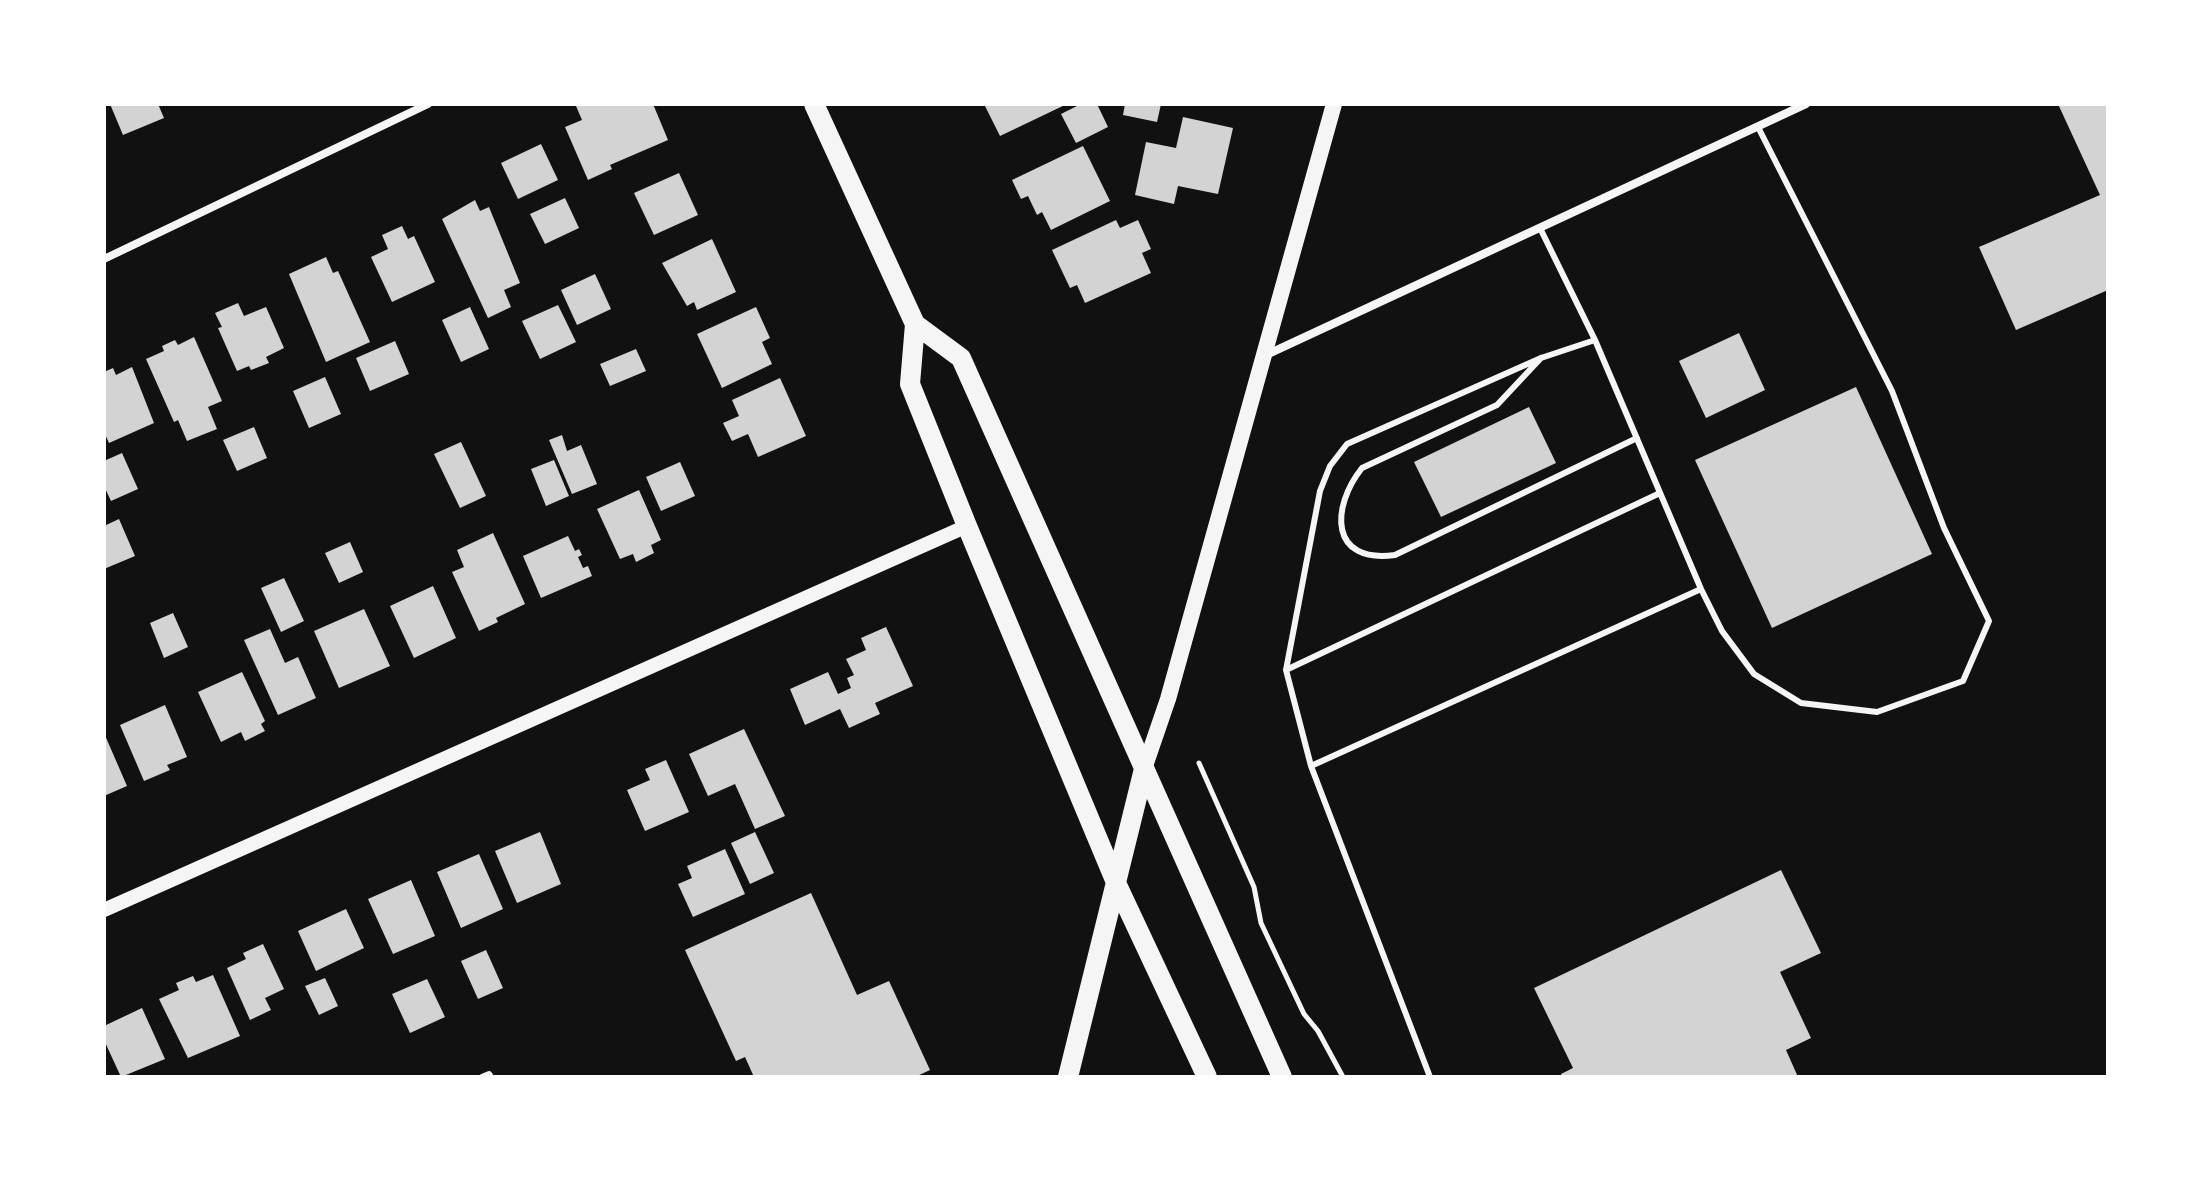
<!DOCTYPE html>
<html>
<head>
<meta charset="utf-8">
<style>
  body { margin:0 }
  #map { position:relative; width:2212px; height:1181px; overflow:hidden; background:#111; font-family:Poppins,sans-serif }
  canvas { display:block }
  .frame { position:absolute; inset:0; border:106px solid #fff; pointer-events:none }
</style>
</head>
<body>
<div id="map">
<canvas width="2212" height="1181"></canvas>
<div class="frame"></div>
</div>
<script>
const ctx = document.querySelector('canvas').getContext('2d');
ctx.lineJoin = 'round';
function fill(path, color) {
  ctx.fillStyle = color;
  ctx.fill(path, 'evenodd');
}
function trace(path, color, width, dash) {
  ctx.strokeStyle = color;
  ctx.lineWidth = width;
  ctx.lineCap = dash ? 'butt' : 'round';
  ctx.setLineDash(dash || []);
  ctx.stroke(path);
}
const building = new Path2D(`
  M110,104H158L164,118L123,135Z
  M581,104H653L668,140L610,165L612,169L588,180L565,127L582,120L576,106Z
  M984,104H1067L1000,136Z
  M1081,104H1097L1108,127L1076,143L1061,114Z
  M1125,104H1161L1157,122L1123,115Z
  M2058,104H2108V290L2016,330L1979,247L2100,195Z
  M1183,117L1233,128L1218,194L1178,186L1174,204L1135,195L1146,142L1176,148Z
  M541,144L558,180L518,199L501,163Z
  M1083,146L1110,201L1051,230L1042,212L1037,215L1028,196L1021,199L1012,180Z
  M679,173L698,215L654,235L634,193Z
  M565,198L579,228L545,244L530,214Z
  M475,200L480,211L489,207L520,283L504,290L511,307L488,318L442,219Z
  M1116,220L1120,228L1138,220L1151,249L1142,253L1151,273L1085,303L1077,285L1070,288L1052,250Z
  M402,226L408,239L414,236L435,282L392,302L371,257L388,249L382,235Z
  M712,239L736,292L697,310L694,302L687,306L662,263Z
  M326,257L333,273L338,271L370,342L326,362L289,274Z
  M595,274L611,309L577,325L561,290Z
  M238,303L244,316L266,307L284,348L266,357L269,363L251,370L249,366L237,371L218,328L222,327L215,313Z
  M558,305L576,342L540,359L522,321Z
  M470,307L489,349L461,362L442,320Z
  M756,307L770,338L762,342L772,364L722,388L697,334Z
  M1739,333L1765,390L1706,418L1679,361Z
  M194,337L222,401L208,407L217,429L187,441L178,420L174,422L146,359L164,351L162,346L175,340L178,345Z
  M395,341L409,374L370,391L356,358Z
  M636,349L646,371L610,386L600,364Z
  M132,367L154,423L109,443L104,432V372L113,368L116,375Z
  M325,377L341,414L309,428L293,391Z
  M780,378L806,436L758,457L748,434L732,441L723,423L739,416L732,400Z
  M1856,387L1932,554L1772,628L1695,460Z
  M1529,407L1556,463L1441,517L1414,462Z
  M254,427L267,458L237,471L223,440Z
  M562,435L567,451L581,445L597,484L572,494L549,440Z
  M461,442L486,496L460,508L434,454Z
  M122,453L138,489L111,501L104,486V461Z
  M554,460L569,496L546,506L531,469Z
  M680,462L695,496L661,511L646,477Z
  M639,490L661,540L651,545L654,553L636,562L633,554L620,559L597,509Z
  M119,519L135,556L104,569V526Z
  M493,533L525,604L496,618L498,622L479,631L452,572L464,567L457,550Z
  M568,536L575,551L579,549L582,555L578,557L583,568L588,566L592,576L541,598L523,556Z
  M350,542L363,572L339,583L325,553Z
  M284,578L304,621L281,632L261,588Z
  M433,586L456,638L414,658L390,606Z
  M364,609L390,666L339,688L314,631Z
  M173,613L188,647L164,658L150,623Z
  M886,627L913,686L875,703L880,714L849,728L840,709L805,725L790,689L828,672L838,694L851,688L847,678L854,675L846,659L866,650L861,638Z
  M270,629L285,663L298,657L316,698L278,715L244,640Z
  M242,672L265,721L261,724L265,731L245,741L241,732L221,742L198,692Z
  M165,705L187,757L167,765L170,770L144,781L120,725Z
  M744,729L785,816L755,829L735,784L708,796L689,754Z
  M104,733L127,786L104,796Z
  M666,760L689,812L645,831L627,790L650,780L645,769Z
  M540,832L561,884L517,903L495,851Z
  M755,832L774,873L750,884L731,843Z
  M725,849L745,894L693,917L678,884L692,878L687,866Z
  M479,854L503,909L461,928L437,872Z
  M1781,870L1821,953L1780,972L1811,1038L1786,1050L1798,1077H1562L1561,1074L1573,1068L1534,988Z
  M411,880L435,936L393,954L368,899Z
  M811,893L857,995L889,981L930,1070L915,1077H754L745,1057L736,1061L685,950Z
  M346,909L364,948L316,971L298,931Z
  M263,944L284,989L265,998L271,1010L250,1020L227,968L246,959L243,953Z
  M486,950L503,988L478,999L461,961Z
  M213,975L240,1036L188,1058L159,999L179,990L176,983L193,976L196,982Z
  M325,978L338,1006L319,1015L305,986Z
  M427,979L445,1017L410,1033L392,994Z
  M142,1008L165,1059L121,1077L104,1040V1026Z`);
const path = new Path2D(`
  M1199,763L1254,887L1261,923L1304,1014L1318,1031L1343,1077`);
const service = new Path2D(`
  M1540,228L1595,340L1701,589L1722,631L1754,674L1801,703L1877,712L1963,681L1989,621L1944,528L1892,391L1758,127
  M1541,358L1497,405L1362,468C1331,507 1329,564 1395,555L1637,438
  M1286,670L1660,493
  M1311,766L1286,670L1320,491L1330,466L1347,444L1541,358L1595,340
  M482,1077L489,1074L491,1077
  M1430,1077L1311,766L1701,589`);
const minor = new Path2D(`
  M104,259L428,104
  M1266,355L1806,104`);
const tertiary = new Path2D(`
  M104,910L967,526`);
const secondary = new Path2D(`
  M1144,769L1168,699L1334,104`);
const primary = new Path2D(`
  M814,104L915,324L910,384L967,526L1117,885L1207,1077
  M915,324L961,358L1282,1077
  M1068,1077L1144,769`);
fill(building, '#d3d3d3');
trace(path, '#f5f5f5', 5);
trace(service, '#f5f5f5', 6);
trace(minor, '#f5f5f5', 8);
trace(tertiary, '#f5f5f5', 14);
trace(secondary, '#f5f5f5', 16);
trace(primary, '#f5f5f5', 20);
</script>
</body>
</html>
